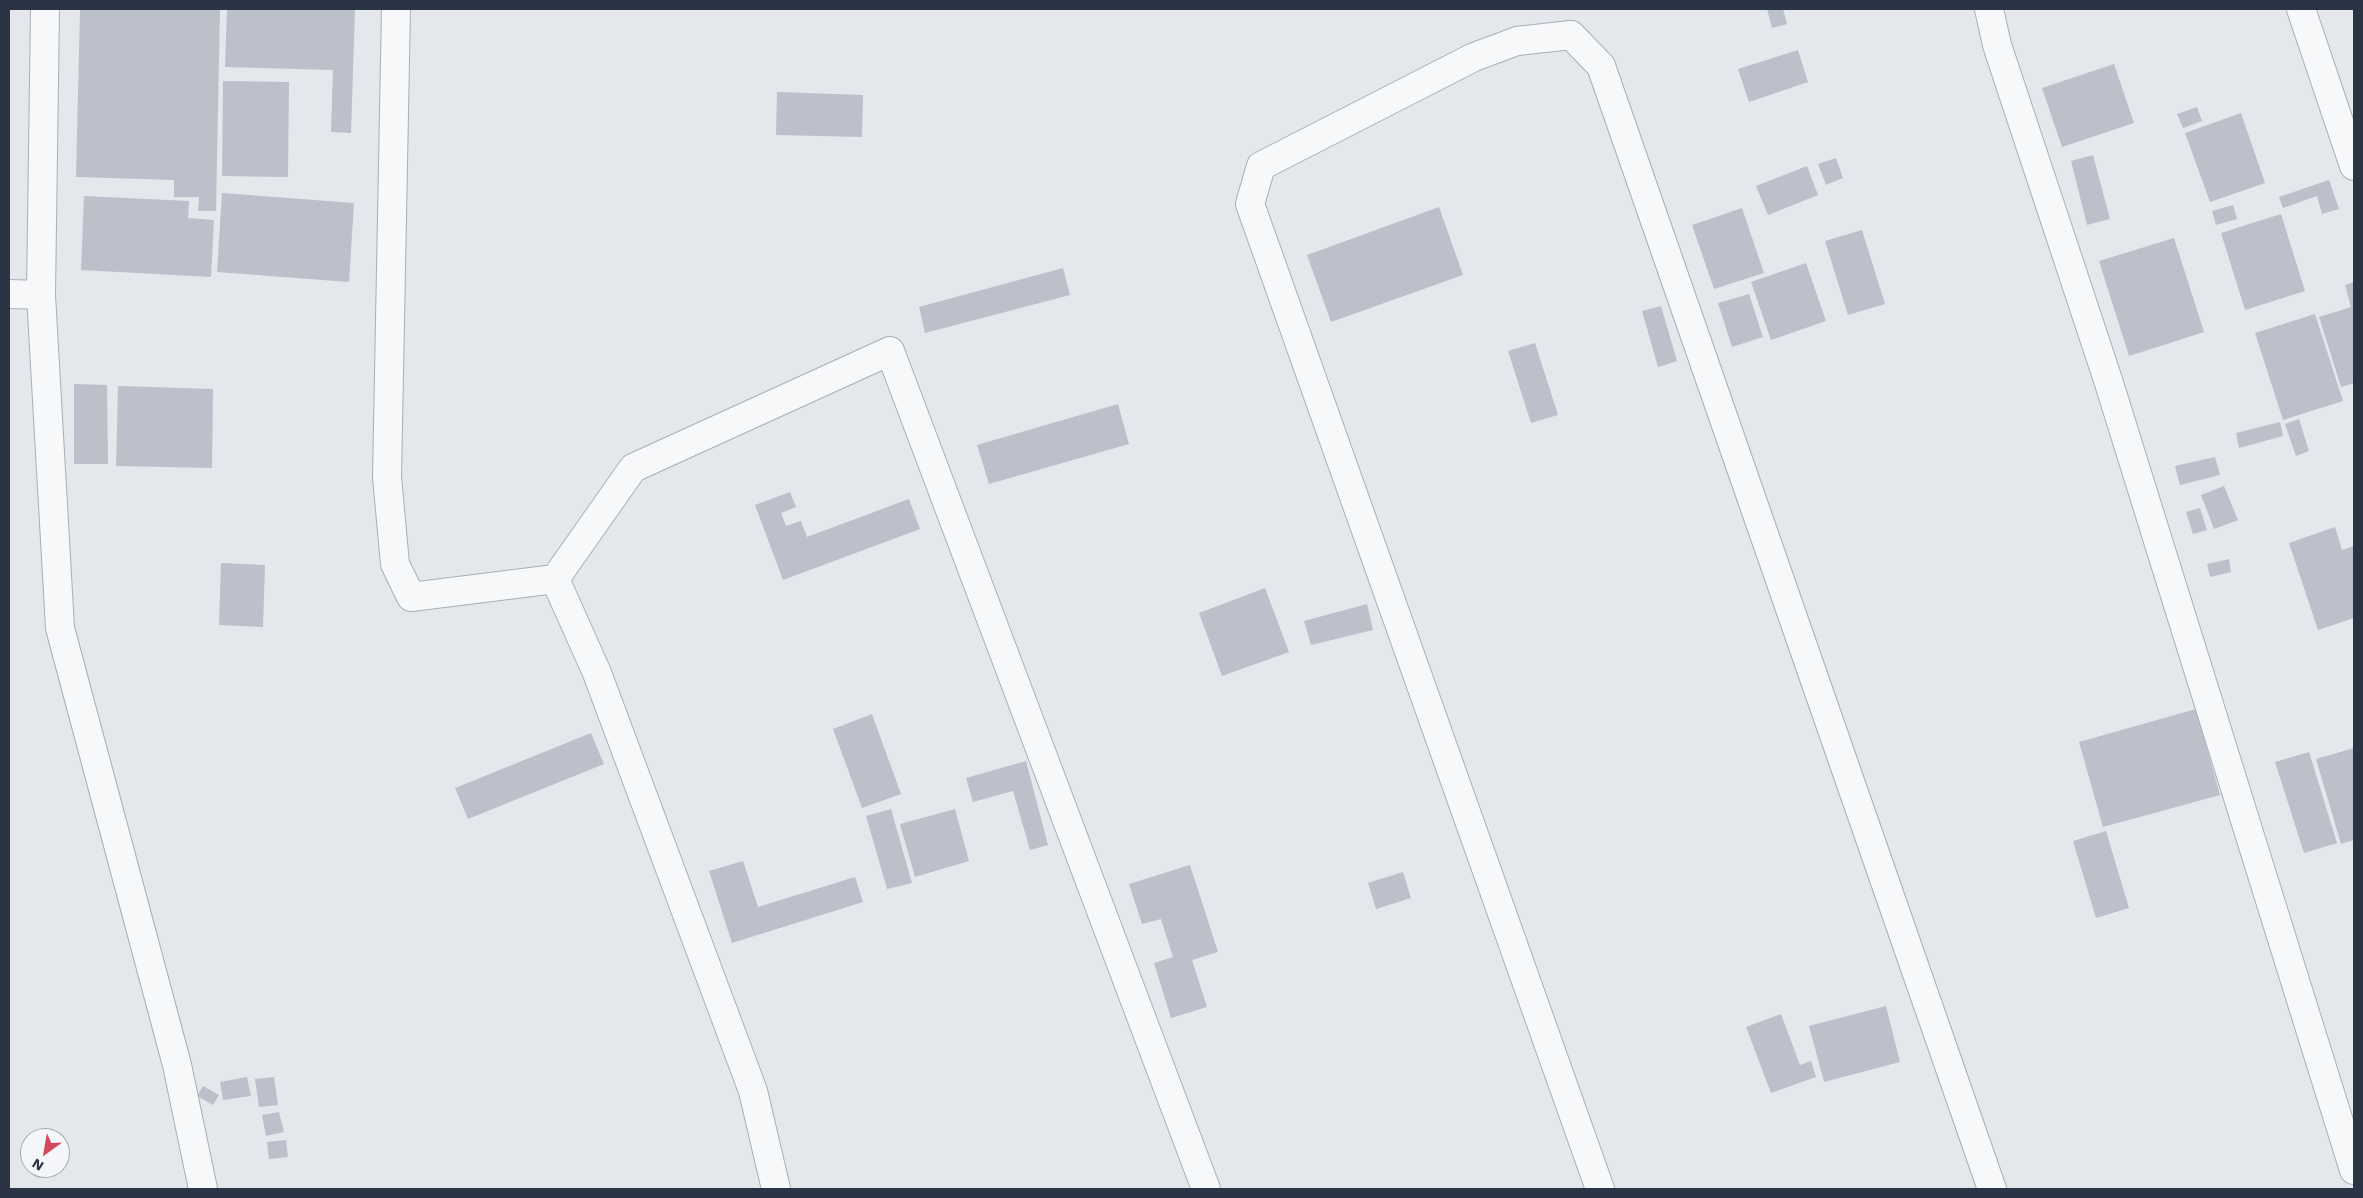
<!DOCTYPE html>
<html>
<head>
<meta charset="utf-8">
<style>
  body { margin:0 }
  #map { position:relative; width:2363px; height:1198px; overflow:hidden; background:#e4e7ec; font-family:"Work Sans",sans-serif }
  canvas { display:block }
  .frame { position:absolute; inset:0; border:10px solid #2b3445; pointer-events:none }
  .north { position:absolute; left:20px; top:1128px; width:50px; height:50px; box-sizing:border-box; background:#f4f6f9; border:1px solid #a4a8b1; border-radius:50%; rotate:212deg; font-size:14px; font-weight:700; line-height:20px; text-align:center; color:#2b3445 }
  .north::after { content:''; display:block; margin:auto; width:18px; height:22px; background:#d1495b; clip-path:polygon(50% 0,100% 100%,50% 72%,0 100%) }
</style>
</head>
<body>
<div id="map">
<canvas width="2363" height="1198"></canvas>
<div class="frame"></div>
<div class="north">N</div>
</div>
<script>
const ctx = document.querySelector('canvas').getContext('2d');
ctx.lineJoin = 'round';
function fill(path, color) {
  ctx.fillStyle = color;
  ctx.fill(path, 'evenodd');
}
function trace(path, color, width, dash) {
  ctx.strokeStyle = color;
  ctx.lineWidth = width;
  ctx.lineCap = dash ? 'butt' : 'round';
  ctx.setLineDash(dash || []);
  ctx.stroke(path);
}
const building = new Path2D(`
  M80,9H220L216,211H198L199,197H174V180L76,177Z
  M227,9H355L351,133L331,132L333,70L225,67Z
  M1767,9H1783L1787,24L1772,28Z
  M1798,50L1808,82L1749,102L1738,69Z
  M2114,64L2134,123L2062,147L2042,88Z
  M223,81L289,82L288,177L222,176Z
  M777,92L863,95L862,137L776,135Z
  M2197,107L2202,121L2183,128L2177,114Z
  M2241,113L2265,183L2210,202L2185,133Z
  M2093,155L2110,219L2087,225L2071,161Z
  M1836,158L1843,178L1826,185L1818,164Z
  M1807,166L1818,195L1768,215L1756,186Z
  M2329,180L2339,209L2322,214L2317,196L2283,208L2279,197Z
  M222,193L354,203L349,282L217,272Z
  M84,196L189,201L188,218L214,220L211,277L81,270Z
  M2233,205L2237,219L2216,225L2212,211Z
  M1439,207L1463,275L1331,322L1307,255Z
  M1742,208L1764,273L1714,289L1692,225Z
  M2281,214L2305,291L2245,310L2221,233Z
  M1862,230L1885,304L1848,315L1825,241Z
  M2174,238L2204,332L2129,356L2099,261Z
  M1806,263L1826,321L1771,340L1751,282Z
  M1063,268L1070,295L925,333L919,307Z
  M2354,282V383L2341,387L2319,317L2351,307L2345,285Z
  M1749,294L1763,337L1732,347L1718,303Z
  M1661,306L1677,361L1658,367L1642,311Z
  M2315,314L2343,401L2283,420L2255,333Z
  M1535,343L1558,415L1531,423L1508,351Z
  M74,384L107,385L108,464H74Z
  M118,386L213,389L212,468L116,466Z
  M1118,404L1129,444L989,484L977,445Z
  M2299,419L2309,451L2296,456L2285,424Z
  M2280,422L2283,436L2239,448L2236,433Z
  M2215,457L2220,475L2180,485L2175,466Z
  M2224,486L2238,520L2214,529L2201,495Z
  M790,492L796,507L781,513L786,526L801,521L807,537L909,499L920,529L783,580L755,505Z
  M2200,508L2207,530L2193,534L2186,512Z
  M2335,527L2342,550L2354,546V618L2318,630L2289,543Z
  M2229,559L2231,572L2210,577L2207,564Z
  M221,563L265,565L263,627L219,625Z
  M1265,588L1289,652L1222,676L1199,613Z
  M1367,604L1373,630L1311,645L1304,621Z
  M2196,709L2220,795L2103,827L2079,742Z
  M872,714L901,794L862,808L833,729Z
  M591,733L604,764L468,819L455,788Z
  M2354,748V840L2341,844L2316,759Z
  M2309,752L2337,843L2304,853L2275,762Z
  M1026,761L1048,845L1030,850L1013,791L973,802L966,778Z
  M891,809L912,883L887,889L866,816Z
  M955,809L969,861L915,877L900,824Z
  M2106,831L2129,908L2096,918L2073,841Z
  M743,861L758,907L855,877L863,902L732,943L709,871Z
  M1190,865L1218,952L1192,960L1207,1007L1171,1018L1154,963L1173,957L1161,919L1142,924L1129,884Z
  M1403,872L1411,898L1376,909L1368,883Z
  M1886,1006L1900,1062L1824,1082L1809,1026Z
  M1781,1014L1800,1065L1811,1061L1816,1077L1771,1093L1746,1027Z
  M247,1077L251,1096L223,1100L220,1082Z
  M274,1077L278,1105L259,1107L255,1079Z
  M203,1086L219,1095L213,1105L197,1096Z
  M279,1112L284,1132L266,1136L262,1115Z
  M286,1140L288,1157L269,1159L267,1142Z`);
const street = new Path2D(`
  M45,9L41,295L60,628L177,1065L203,1189
  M396,9L387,477L395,564L411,597L555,579L633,468L890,351L1206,1189
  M1989,9L1997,45L2108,380L2354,1170
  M2301,9L2354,166
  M9,294L41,295
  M555,579L597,673L753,1091L776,1189
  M1600,1189L1250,204L1261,166L1474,57L1517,41L1571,35L1601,66L1992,1189`);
fill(building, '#bbc0ca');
trace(street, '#a9aeb7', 30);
trace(street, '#f7f8fa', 28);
</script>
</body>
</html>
